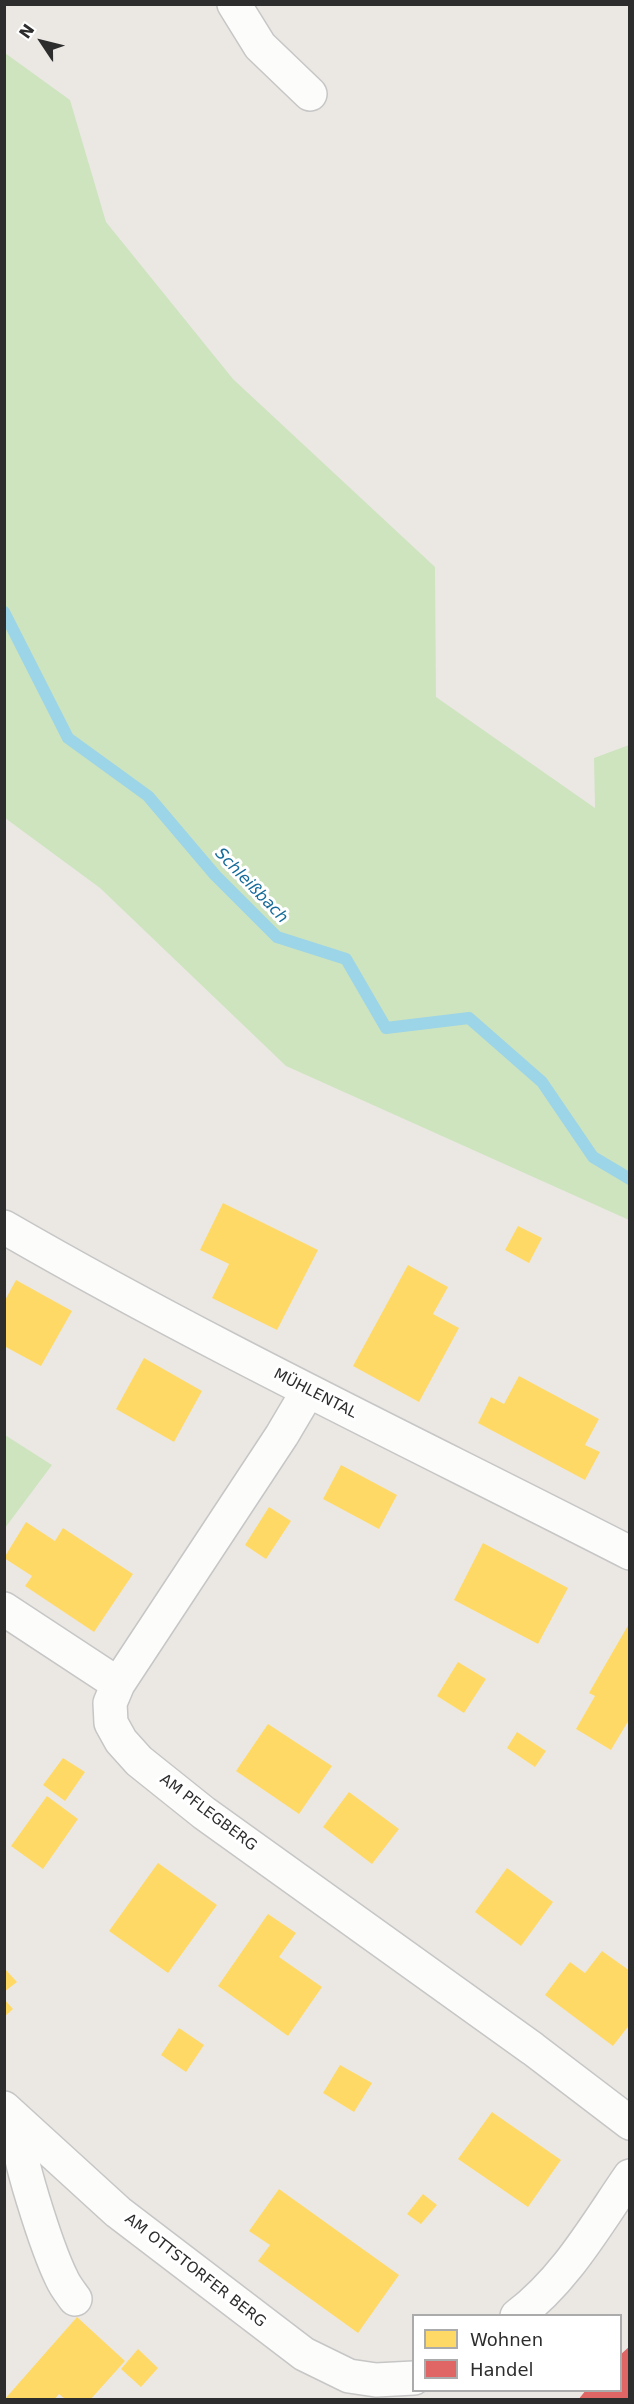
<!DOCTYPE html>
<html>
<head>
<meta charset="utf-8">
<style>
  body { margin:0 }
  #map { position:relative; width:634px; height:2404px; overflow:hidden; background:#ebe8e4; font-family:"DejaVu Sans",sans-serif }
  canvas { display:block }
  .frame { position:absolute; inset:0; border:6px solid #2d2d2d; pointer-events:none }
  .legend { position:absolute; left:412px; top:2314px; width:210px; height:78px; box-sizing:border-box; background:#fff; border:2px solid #ababab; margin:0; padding:8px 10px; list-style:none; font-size:18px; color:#2d2d2d }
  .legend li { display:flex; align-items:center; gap:12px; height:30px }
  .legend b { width:30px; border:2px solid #ababab }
  .north { position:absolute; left:12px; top:12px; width:60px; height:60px; -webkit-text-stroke:4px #fff; paint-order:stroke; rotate:305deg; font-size:16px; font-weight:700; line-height:24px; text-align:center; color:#2d2d2d }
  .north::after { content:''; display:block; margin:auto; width:21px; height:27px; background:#2d2d2d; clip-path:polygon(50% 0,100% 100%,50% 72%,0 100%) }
</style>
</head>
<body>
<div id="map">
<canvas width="634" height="2404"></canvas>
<div class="frame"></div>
<ul class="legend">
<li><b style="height:16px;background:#ffd966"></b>Wohnen</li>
<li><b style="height:16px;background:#e06666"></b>Handel</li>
</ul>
<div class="north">N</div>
</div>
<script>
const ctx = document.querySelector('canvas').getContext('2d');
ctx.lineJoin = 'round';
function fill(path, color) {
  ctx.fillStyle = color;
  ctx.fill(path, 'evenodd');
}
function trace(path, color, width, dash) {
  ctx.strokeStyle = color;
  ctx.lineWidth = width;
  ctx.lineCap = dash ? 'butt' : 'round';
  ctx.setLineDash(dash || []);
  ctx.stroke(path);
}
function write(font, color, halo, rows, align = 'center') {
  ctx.font = font + ' "DejaVu Sans",sans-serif';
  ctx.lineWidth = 6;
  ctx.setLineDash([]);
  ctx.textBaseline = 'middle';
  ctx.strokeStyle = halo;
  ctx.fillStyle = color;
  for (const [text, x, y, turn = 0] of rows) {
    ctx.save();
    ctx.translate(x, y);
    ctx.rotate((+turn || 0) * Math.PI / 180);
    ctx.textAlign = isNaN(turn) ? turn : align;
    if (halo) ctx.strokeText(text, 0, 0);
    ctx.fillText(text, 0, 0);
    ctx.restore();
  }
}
const green = new Path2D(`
  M5,53L70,100L106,222L233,379L435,567L436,697L595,808L594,758L629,745V1220L286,1066L100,888L5,818Z
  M5,1435L52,1465L5,1528Z`);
const homes = new Path2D(`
  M223,1203L318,1250L277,1330L212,1298L229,1264L200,1250Z
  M518,1226L542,1238L529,1263L505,1250Z
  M408,1265L448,1287L433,1314L459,1328L419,1402L353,1366Z
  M16,1280L72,1311L41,1366L4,1346V1302Z
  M144,1358L202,1391L174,1442L116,1409Z
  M519,1376L599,1419L585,1445L600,1452L585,1480L478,1423L491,1397L504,1404Z
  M341,1465L397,1495L379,1529L323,1499Z
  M269,1507L291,1521L266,1559L245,1545Z
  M26,1522L55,1541L63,1528L133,1574L94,1632L25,1586L32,1576L4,1558Z
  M483,1543L568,1588L538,1644L454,1600Z
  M630,1622V1718L611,1750L576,1729L595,1696L589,1693Z
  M458,1662L486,1679L464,1713L437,1696Z
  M268,1724L332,1766L299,1814L236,1771Z
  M517,1732L546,1751L535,1767L507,1748Z
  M63,1758L85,1772L65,1801L43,1785Z
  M349,1792L399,1829L372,1864L323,1827Z
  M47,1796L78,1819L43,1869L11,1846Z
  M158,1863L217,1905L168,1973L109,1931Z
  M507,1868L553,1902L521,1946L475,1912Z
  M268,1914L296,1933L279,1957L322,1987L288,2036L218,1986Z
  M602,1951L630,1971V2024L613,2046L545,1995L570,1962L585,1973Z
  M4,1968L17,1982L4,1992Z
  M4,1999L13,2009L4,2017Z
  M179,2028L204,2045L186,2072L161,2055Z
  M340,2065L372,2083L354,2112L323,2093Z
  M492,2112L561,2160L528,2207L458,2159Z
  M279,2189L399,2275L358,2333L258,2261L270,2245L249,2231Z
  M423,2194L437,2205L421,2224L407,2214Z
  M77,2317L125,2361L90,2400H66L59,2394L54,2400H4Z
  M138,2349L158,2368L141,2387L121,2369Z`);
const shops = new Path2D(`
  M630,2346V2400H578L586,2390H620V2355Z`);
const stream = new Path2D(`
  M4,612L68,738L148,796L215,875L277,937L346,959L386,1028L469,1018L542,1082L593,1157L630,1179`);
const minor = new Path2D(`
  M234,4L260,46L310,94
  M4,1227C208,1345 421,1446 630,1553
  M308,1391L282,1435L118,1684L110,1703L111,1723L121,1741L139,1761L204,1813L533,2049L630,2123
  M4,1609L118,1684
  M4,2108L118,2212L304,2354L349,2376L376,2380L414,2378
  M17,2121C13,2147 49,2253 62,2279C65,2286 70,2292 75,2299
  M517,2316C566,2279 596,2225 630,2176`);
const streetNames = [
  ["MÜHLENTAL",315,1394,27],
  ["AM PFLEGBERG",208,1813,37],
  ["AM OTTSTORFER BERG",195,2271,38]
];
const waterNames = [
  ["Schleißbach",251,886,46]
];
fill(green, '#cee4bf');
fill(homes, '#ffd966');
fill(shops, '#e06666');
trace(stream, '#9cd4e8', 12);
trace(minor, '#c7c6c6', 36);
trace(minor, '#fcfcfb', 33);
write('15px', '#2d2d2d', '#fff', streetNames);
write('italic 16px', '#156b99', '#fff', waterNames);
</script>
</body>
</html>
